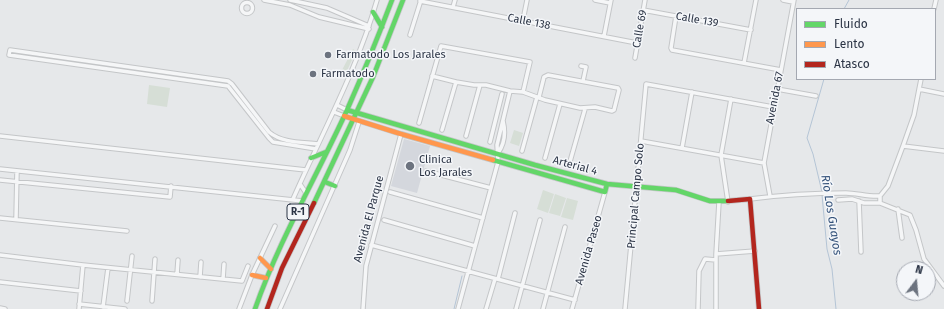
<!DOCTYPE html>
<html>
<head>
<meta charset="utf-8">
<style>
  body { margin:0 }
  #map { position:relative; width:944px; height:309px; overflow:hidden; background:#e6e8ea; font-family:"Fira Sans",sans-serif }
  canvas { display:block }
  .legend { position:absolute; left:796px; top:8px; width:140px; height:72px; box-sizing:border-box; background:#f4f6f9; border:1px solid #a4a8b1; margin:0; padding:5px 7px; list-style:none; font-size:12px; color:#2b3445 }
  .legend li { display:flex; align-items:center; gap:8px; height:20px }
  .legend b { width:20px; border:1px solid #a4a8b1 }
  .north { position:absolute; left:896px; top:261px; width:40px; height:40px; box-sizing:border-box; background:#f4f6f9; border:1px solid #a4a8b1; border-radius:50%; rotate:16deg; font-size:11px; font-weight:700; line-height:16px; text-align:center; color:#2b3445 }
  .north::after { content:''; display:block; margin:auto; width:14px; height:18px; background:#6c737f; clip-path:polygon(50% 0,100% 100%,50% 72%,0 100%) }
</style>
</head>
<body>
<div id="map">
<canvas width="944" height="309"></canvas>
<ul class="legend">
<li><b style="height:5px;background:#63d668"></b>Fluido</li>
<li><b style="height:5px;background:#ff974d"></b>Lento</li>
<li><b style="height:5px;background:#b3261e"></b>Atasco</li>
</ul>
<div class="north">N</div>
</div>
<script>
const ctx = document.querySelector('canvas').getContext('2d');
ctx.lineJoin = 'round';
function fill(path, color) {
  ctx.fillStyle = color;
  ctx.fill(path, 'evenodd');
}
function trace(path, color, width, dash) {
  ctx.strokeStyle = color;
  ctx.lineWidth = width;
  ctx.lineCap = dash ? 'butt' : 'round';
  ctx.setLineDash(dash || []);
  ctx.stroke(path);
}
function write(font, color, halo, rows, align = 'center') {
  ctx.font = font + ' "Fira Sans",sans-serif';
  ctx.lineWidth = 3;
  ctx.setLineDash([]);
  ctx.textBaseline = 'middle';
  ctx.strokeStyle = halo;
  ctx.fillStyle = color;
  for (const [text, x, y, turn = 0] of rows) {
    ctx.save();
    ctx.translate(x, y);
    ctx.rotate((+turn || 0) * Math.PI / 180);
    ctx.textAlign = isNaN(turn) ? turn : align;
    if (halo) ctx.strokeText(text, 0, 0);
    ctx.fillText(text, 0, 0);
    ctx.restore();
  }
}
const built = new Path2D(`
  M404,139L430,146L417,193L391,186Z`);
const green = new Path2D(`
  M353,49L356,51L346,73L341,72Z
  M149,85L170,88L167,107L147,104Z
  M514,130L523,133L519,146L510,143Z
  M543,190L554,194L548,213L537,209Z
  M555,194L566,198L560,216L549,213Z
  M567,198L578,201L573,220L561,217Z`);
const stream = new Path2D(`
  M844,9L849,0
  M822,192L813,154L807,138L824,79
  M822,195L827,249L832,269L836,309
  M454,309L462,276`);
const street = new Path2D(`
  M264,0L290,5L319,17L369,29
  M290,0L327,8L369,26
  M595,0L610,3
  M783,0L793,2
  M420,1L637,43
  M241.5 8a5.5 5.5 0 1 1 11 0a5.5 5.5 0 1 1-11 0Z
  M453,7L455,0
  M934,9L936,0
  M643,10L751,30
  M676,16L671,48L672,50L781,70
  M523,20L527,0
  M410,35L421,0
  M604,36L611,0
  M635,58L645,0
  M744,63L756,0
  M581,66L586,67L583,81
  M432,76L456,82L474,85H486L510,91L523,92L545,100L580,108L595,107L612,111L614,110L619,90L618,88L548,75L544,77L539,97
  M777,89L816,96
  M919,89L944,94
  M337,105L347,110
  M334,112L344,116
  M419,123L441,46L530,62L523,92
  M442,130L456,82
  M0,136L306,170
  M466,136L480,85
  M641,141L764,163
  M490,142L502,94
  M903,146L944,151
  M682,148L692,92
  M316,149L273,142L269,138L228,86L9,55L10,50L228,81L232,84L269,132C282,143 301,142 318,144
  M522,151L537,97
  M498,153C505,143 506,133 503,121
  M545,158L560,104
  M569,165L585,109
  M0,169L303,201
  M426,171L491,188
  M0,180L170,197L171,186
  M300,184L306,193
  M390,192L483,218
  M770,196L764,163L794,0
  M880,196V203L910,215L916,230L924,259L944,286
  M293,199C322,133 357,70 377,0
  M750,199C781,195 814,193 846,193C857,193 868,197 880,196L888,186L903,146L914,115L921,79
  M838,200L852,199L864,203H880
  M859,201L861,252
  M728,202L721,155L731,99
  M898,209L902,238
  M0,218L127,231
  M16,219L17,171
  M384,220L475,246
  M371,245L575,300
  M716,254L755,251
  M0,255L83,265L242,281L248,266
  M177,274L178,260
  M200,277L201,262
  M223,279L224,264
  M498,279L515,213
  M0,282L81,291
  M127,301L132,256
  M152,301L155,259
  M79,304L125,309
  M103,307L108,268
  M0,308L5,309
  M79,309L83,265
  M239,309L252,275L275,226
  M280,309L350,150L359,122
  M363,309L366,266L401,134
  M458,309L498,162L497,145L510,91
  M486,309L495,279
  M516,309L540,220
  M543,309L565,227
  M572,309L605,192
  M625,309L646,84L773,107
  M698,309L699,271L705,259L716,260
  M716,309V254L719,202`);
const fast = new Path2D(`
  M373,12L382,27
  M347,110L535,165L607,184L676,190L710,201H728
  M311,158L326,152
  M493,160L605,192L607,184
  M325,182L335,186
  M314,203L373,77L403,0
  M255,309C279,240 317,176 347,110C363,74 378,37 392,0`);
const slow = new Path2D(`
  M344,116L401,134L493,160
  M260,258L271,269
  M252,275L266,278`);
const jam = new Path2D(`
  M728,201L750,199L759,309
  M267,309L282,268L314,203`);
const markers = [
  [328,55,4,"#6c737f"],
  [313,74,4,"#6c737f"],
  [410,166,5,"#6c737f"]
];
const shields = [
  [298,212,22]
];
const shieldNames = [
  ["R-1",298,212]
];
const streetNames = [
  ["Calle 139",697,20,10],
  ["Calle 138",529,22,11],
  ["Calle 69",640,29,-80],
  ["Avenida 67",775,98,-79],
  ["Arterial 4",575,166,15],
  ["Principal Campo Solo",636,196,-85],
  ["Avenida El Parque",369,219,-75],
  ["Avenida Paseo",589,250,-74]
];
const poiNames = [
  ["Farmatodo Los Jarales",336,55],
  ["Farmatodo",321,74],
  ["Clinica",419,160],
  ["Los Jarales",419,173]
];
const waterNames = [
  ["Río Los Guayos",831,215,81]
];
fill(built, '#d4d7dd');
fill(green, '#d6ded6');
trace(stream, '#b4c4d5', 1);
trace(street, '#c4c6c8', 5.5);
trace(fast, '#c4c6c8', 6);
trace(slow, '#c4c6c8', 6);
trace(jam, '#c4c6c8', 6);
trace(street, '#f5f6f7', 3.5);
trace(fast, '#63d668', 4.5);
trace(slow, '#ff974d', 4.5);
trace(jam, '#b3261e', 4.5);
for (const [x, y, r, color] of markers) {
  const dot = new Path2D();
  dot.arc(x, y, r, 0, 2 * Math.PI);
  ctx.fillStyle = color;
  ctx.fill(dot);
  trace(dot, '#f4f6f9', 1.5);
}
for (const [x, y, w] of shields) {
  const box = new Path2D();
  box.roundRect(x - w / 2, y - 8, w, 16, 3);
  ctx.fillStyle = '#f4f6f9';
  ctx.fill(box);
  trace(box, '#2b3445', 1);
}
write('bold 10px', '#2b3445', null, shieldNames);
write('11px', '#2b3445', '#f4f6f9', streetNames);
write('11px', '#2b3445', '#f4f6f9', poiNames, 'left');
write('italic 12px', '#34527a', '#f4f6f9', waterNames);
</script>
</body>
</html>
